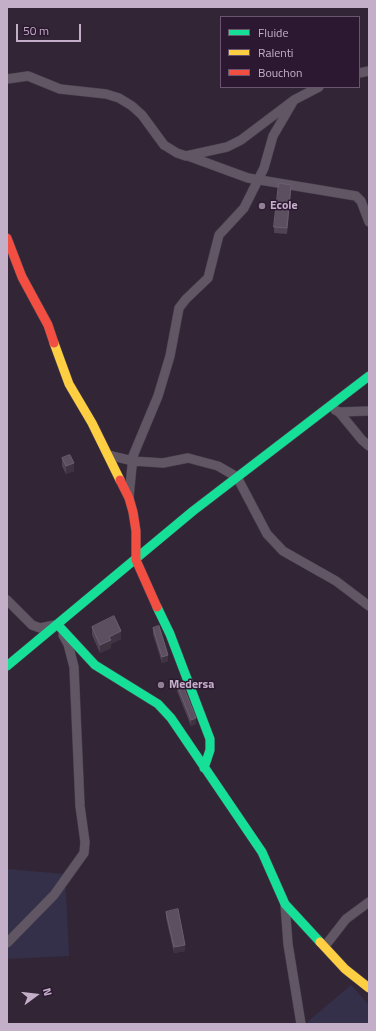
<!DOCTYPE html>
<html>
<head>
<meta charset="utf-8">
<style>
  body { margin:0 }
  #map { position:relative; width:376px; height:1031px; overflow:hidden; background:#322636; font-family:"Titillium Web",sans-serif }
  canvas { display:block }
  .frame { position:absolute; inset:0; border:8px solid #c4afc8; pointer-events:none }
  .legend { position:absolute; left:220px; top:16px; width:140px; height:72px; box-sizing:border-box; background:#2c1931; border:1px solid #69556d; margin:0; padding:5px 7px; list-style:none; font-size:12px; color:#c4afc8 }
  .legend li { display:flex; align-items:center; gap:8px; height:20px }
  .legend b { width:20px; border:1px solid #69556d }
  .north { position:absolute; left:16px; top:975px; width:40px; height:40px; -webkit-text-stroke:3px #2c1931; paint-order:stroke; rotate:75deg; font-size:11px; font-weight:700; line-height:16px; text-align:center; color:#c4afc8 }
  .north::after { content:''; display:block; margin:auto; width:14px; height:18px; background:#c4afc8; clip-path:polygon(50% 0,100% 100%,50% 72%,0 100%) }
  .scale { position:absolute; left:16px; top:24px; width:65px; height:18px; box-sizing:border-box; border:2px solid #c4afc8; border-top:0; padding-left:5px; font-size:12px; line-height:14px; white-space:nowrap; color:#c4afc8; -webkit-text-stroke:3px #2c1931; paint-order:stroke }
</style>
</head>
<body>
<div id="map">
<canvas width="376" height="1031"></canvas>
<div class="frame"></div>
<ul class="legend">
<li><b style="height:5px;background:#16e098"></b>Fluide</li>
<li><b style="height:5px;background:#ffcf43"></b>Ralenti</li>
<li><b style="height:5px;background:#f24e42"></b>Bouchon</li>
</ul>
<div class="north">N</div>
<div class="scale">50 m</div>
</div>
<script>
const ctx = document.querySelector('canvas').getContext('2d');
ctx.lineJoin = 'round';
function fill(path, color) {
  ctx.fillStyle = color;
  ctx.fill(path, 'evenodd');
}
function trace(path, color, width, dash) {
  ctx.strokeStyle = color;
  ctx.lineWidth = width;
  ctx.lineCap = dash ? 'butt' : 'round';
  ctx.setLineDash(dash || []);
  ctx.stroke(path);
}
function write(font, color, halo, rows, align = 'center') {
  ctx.font = font + ' "Titillium Web",sans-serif';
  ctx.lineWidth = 3;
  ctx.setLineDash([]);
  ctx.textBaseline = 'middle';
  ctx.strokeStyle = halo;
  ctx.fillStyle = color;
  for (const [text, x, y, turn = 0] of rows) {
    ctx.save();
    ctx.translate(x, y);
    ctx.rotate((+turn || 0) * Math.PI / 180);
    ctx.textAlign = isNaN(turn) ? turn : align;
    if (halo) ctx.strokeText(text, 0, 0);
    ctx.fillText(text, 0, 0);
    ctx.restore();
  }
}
const green = new Path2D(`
  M7,869L65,874L69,956L7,959Z
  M351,985L369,1005V1024H305Z`);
const street = new Path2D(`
  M359,73L369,71
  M7,79L28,76L60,89L106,94L119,98L132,106L142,115L164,145L177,153L186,156L227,147L241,140L294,100L319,87
  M188,156L248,178L356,196L361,201L369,222
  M335,410L339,412L369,411
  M339,412L362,440L369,446
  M108,455L133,461L163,463L188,458L218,466L237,477L267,534L283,551L336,581L369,606
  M129,497L133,456L158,396L170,356L179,308L186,299L208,278L219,235L244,208L264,168L273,136L294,100
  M7,600L32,625L40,628L55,625
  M285,904L288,944L301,1024
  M7,943L54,895L84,853L85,842L80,806L74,667L68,644L63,635
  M325,946L346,919L369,902`);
const fast = new Path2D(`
  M157,607L170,634L210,739V750L204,768
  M58,625L95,665L158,704L171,718L262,852L285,904L320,942
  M7,666L193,511L369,376`);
const slow = new Path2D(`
  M54,343L69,384L92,423L120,480
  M320,942L345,969L369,988`);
const jam = new Path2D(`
  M7,238L22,277L48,325L54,343
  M120,480L129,498L133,512L136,531V560L157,607`);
const wall = new Path2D(`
  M291,191L287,234L274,233V227Z
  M62,458L74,471L66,474L62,466Z
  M92,627L121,639L111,644V648L100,653L92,635Z
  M153,628L168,661L162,663L153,634Z
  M177,685L196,724L191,726L177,691Z
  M166,912L185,951L174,953L166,918Z`);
const shadedWall = new Path2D(`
  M291,185V191L287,234V228Z
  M74,463V471L66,474V466Z
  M121,631V639L111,644V648L100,653V645L109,637Z
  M168,655V661L162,663V657Z
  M196,718V724L191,726V720Z
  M185,945V951L174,953V947Z`);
const building = new Path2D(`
  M279,183L291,185L287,228L274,227Z
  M70,455L74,463L66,466L62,458Z
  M114,616L121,631L109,637L111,640L100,645L92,627Z
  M159,626L168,655L162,657L153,628Z
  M182,683L196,718L191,720L177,685Z
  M178,909L185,945L174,947L166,912Z`);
const markers = [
  [262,206,4,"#917f95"],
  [161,685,4,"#917f95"]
];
const poiNames = [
  ["Ecole",270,206],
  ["Medersa",169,685]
];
fill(green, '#343049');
trace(street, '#4a414e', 10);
trace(fast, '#4c414f', 10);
trace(slow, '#4c414f', 10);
trace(jam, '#4c414f', 10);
trace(street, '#615664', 9);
trace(fast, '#16e098', 9);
trace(slow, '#ffcf43', 9);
trace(jam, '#f24e42', 9);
fill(wall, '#504353');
fill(shadedWall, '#3f3342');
fill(building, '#5c4f5f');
trace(building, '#6c5e70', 1);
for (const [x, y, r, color] of markers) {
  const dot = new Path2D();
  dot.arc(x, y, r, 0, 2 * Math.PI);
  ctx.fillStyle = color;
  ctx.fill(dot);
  trace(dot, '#2c1931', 1.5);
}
write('bold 12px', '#c4afc8', '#2c1931', poiNames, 'left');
</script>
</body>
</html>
